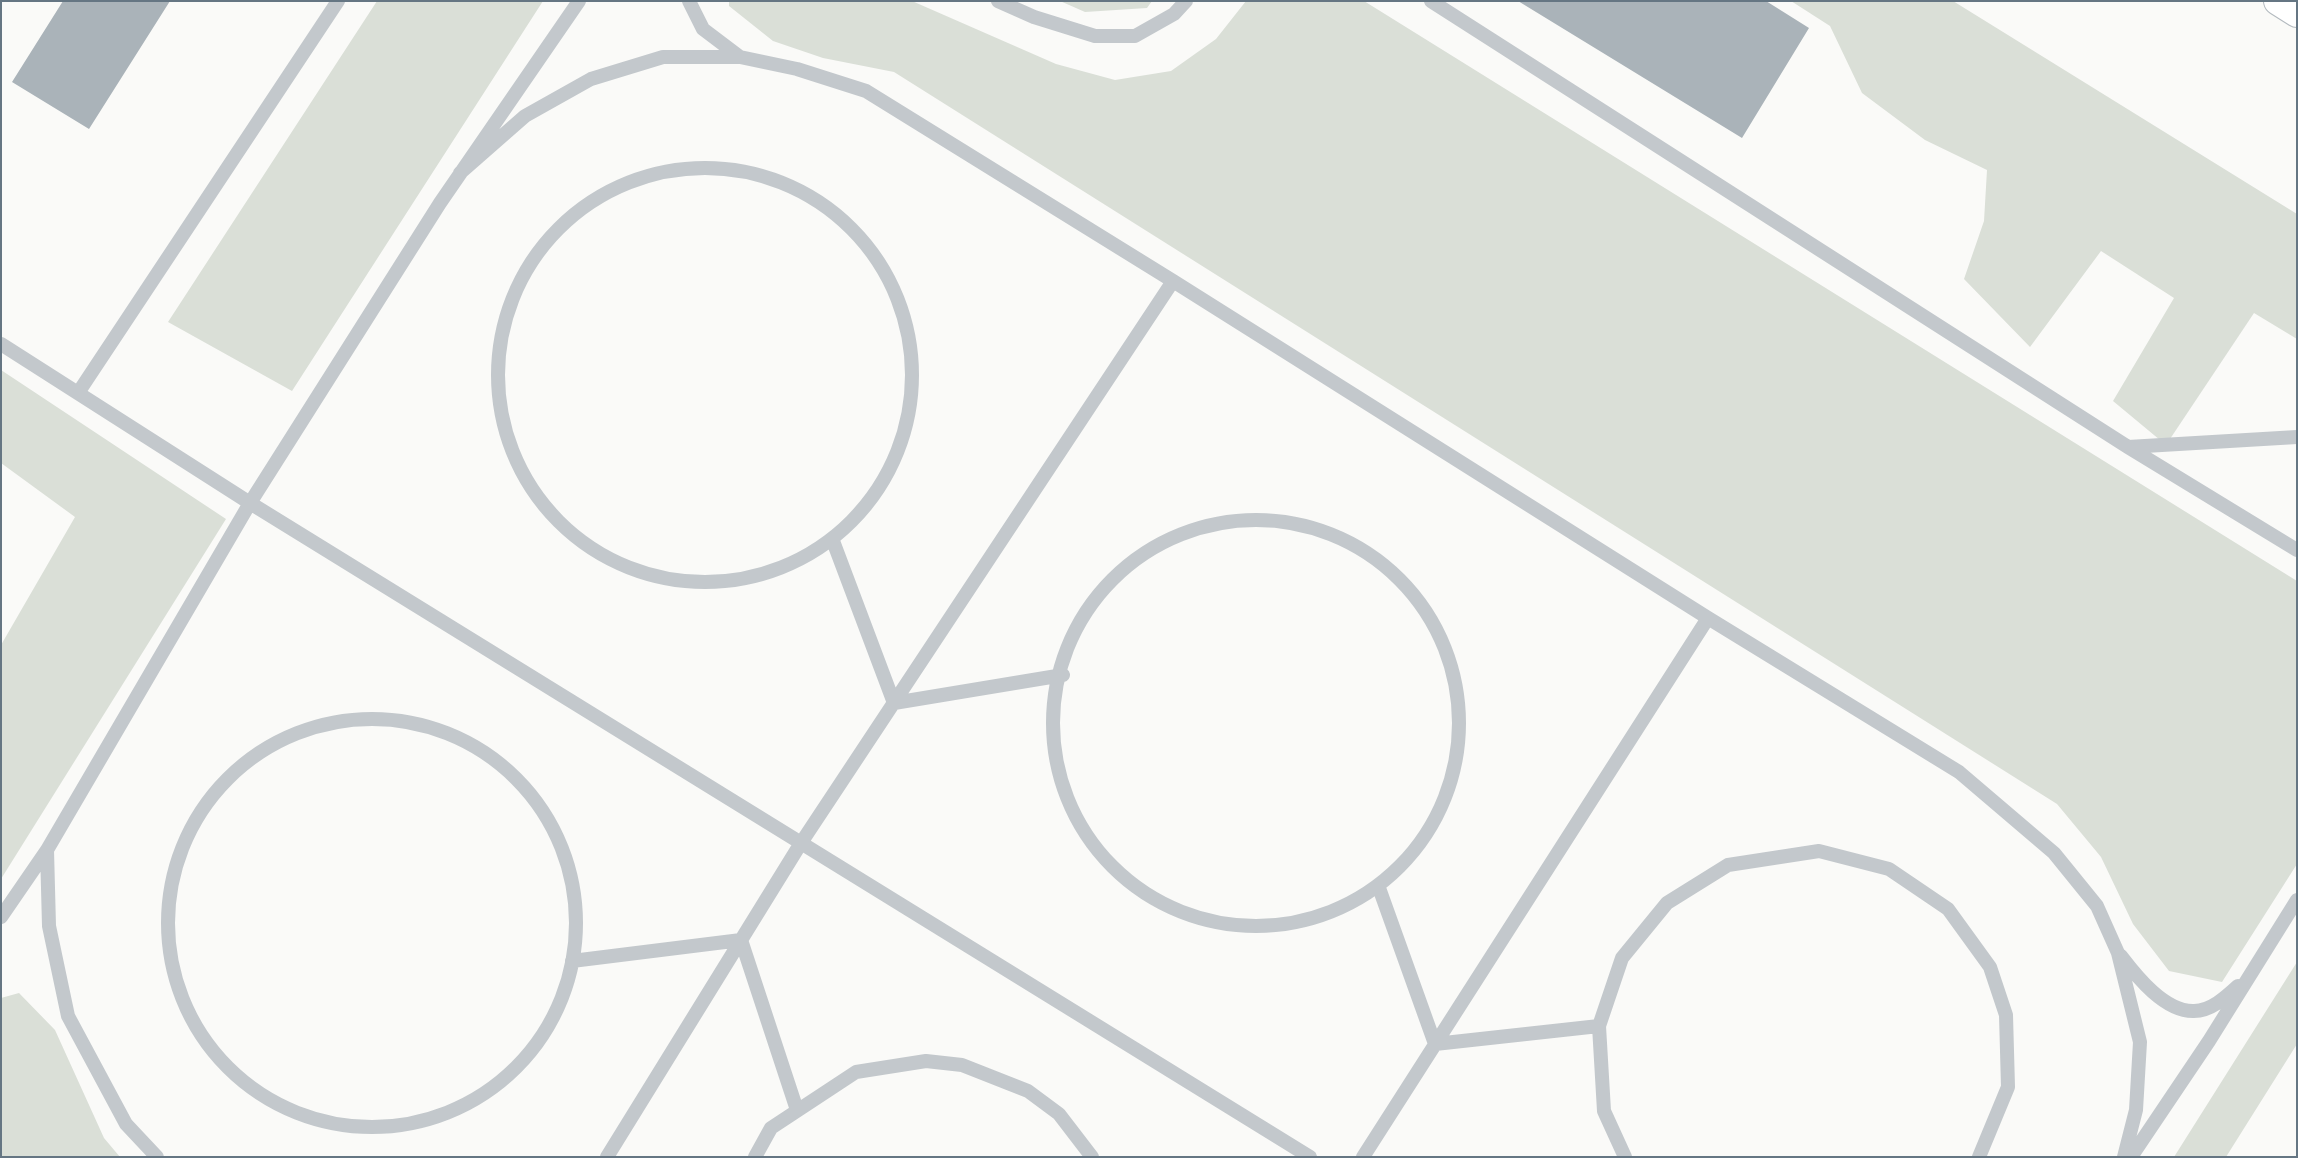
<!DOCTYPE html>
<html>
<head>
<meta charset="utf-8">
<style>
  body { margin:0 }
  #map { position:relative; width:2298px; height:1158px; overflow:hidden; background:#fafaf8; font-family:Mulish,sans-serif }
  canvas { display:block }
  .frame { position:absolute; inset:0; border:2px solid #657683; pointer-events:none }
</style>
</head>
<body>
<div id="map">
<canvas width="2298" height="1158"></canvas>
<div class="frame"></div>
</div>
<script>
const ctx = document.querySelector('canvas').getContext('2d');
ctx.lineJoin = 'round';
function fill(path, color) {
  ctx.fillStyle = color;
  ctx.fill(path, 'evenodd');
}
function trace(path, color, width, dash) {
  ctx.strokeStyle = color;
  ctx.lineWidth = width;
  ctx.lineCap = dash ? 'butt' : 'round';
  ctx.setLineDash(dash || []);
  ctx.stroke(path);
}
const green = new Path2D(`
  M377,1H543L292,391L168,322Z
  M729,1H912L1056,64L1115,80L1171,71L1216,39L1246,1H1364L2297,581V864L2222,982L2169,971L2133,924L2101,857L2057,804L894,72L823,58L773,41L729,6Z
  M1060,1H1152L1147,8L1085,12Z
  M1791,1H1953L2297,214V339L2254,313L2166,445L2113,401L2174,298L2101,251L2030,347L1964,279L1984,221L1987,170L1925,140L1862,93L1830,26Z
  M1,370L226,519L1,879V645L75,517L1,463Z
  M2297,962V1044L2226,1157H2174Z
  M19,993L55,1030L104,1138L120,1157H1V998Z`);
const building = new Path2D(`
  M63,1H170L89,129L12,82Z
  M1518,1H1766L1809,28L1742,138Z`);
const lane = new Path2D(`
  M689,1L703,29L740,57
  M998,1L1034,17L1095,36H1135L1174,14L1186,1
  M1431,1L2128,447L2297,550
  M498 375a207 207 0 1 1 414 0a207 207 0 1 1-414 0Z
  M460,173L525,116L591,79L663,57H740L797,69L866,91L1173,281L1708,618L1959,772L2054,853L2097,906L2118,953L2140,1042L2136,1110L2124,1157
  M1,344L250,503L1310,1157
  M78,393L338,1
  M2128,447L2297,437
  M1053 723a203 203 0 1 1 406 0a203 203 0 1 1-406 0Z
  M833,541L894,703L1063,675
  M168 923a204 204 0 1 1 408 0a204 204 0 1 1-408 0Z
  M1378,885L1435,1044L1599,1026
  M1,917L47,850
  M2121,956C2137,977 2165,1012 2194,1011C2211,1011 2226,997 2238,986
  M572,961L741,940L797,1110
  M157,1157L126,1124L68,1016L49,926L47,850L250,503L440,203L579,1
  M607,1157L801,843L1173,281
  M755,1157L771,1128L856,1072L926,1061L962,1065L1028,1091L1059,1114L1092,1157
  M1363,1157L1708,618
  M1625,1157L1604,1111L1599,1026L1622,958L1667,903L1728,865L1819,851L1889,869L1948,909L1990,967L2006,1015L2008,1087L1979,1157
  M2131,1157L2209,1041L2297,900`);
const secondary = new Path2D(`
  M2278,1L2297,13`);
fill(green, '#dadfd7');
fill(building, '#aab3b9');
trace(secondary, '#b3babf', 30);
trace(lane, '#c3c8cc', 14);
trace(secondary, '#fff', 28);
</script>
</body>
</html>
